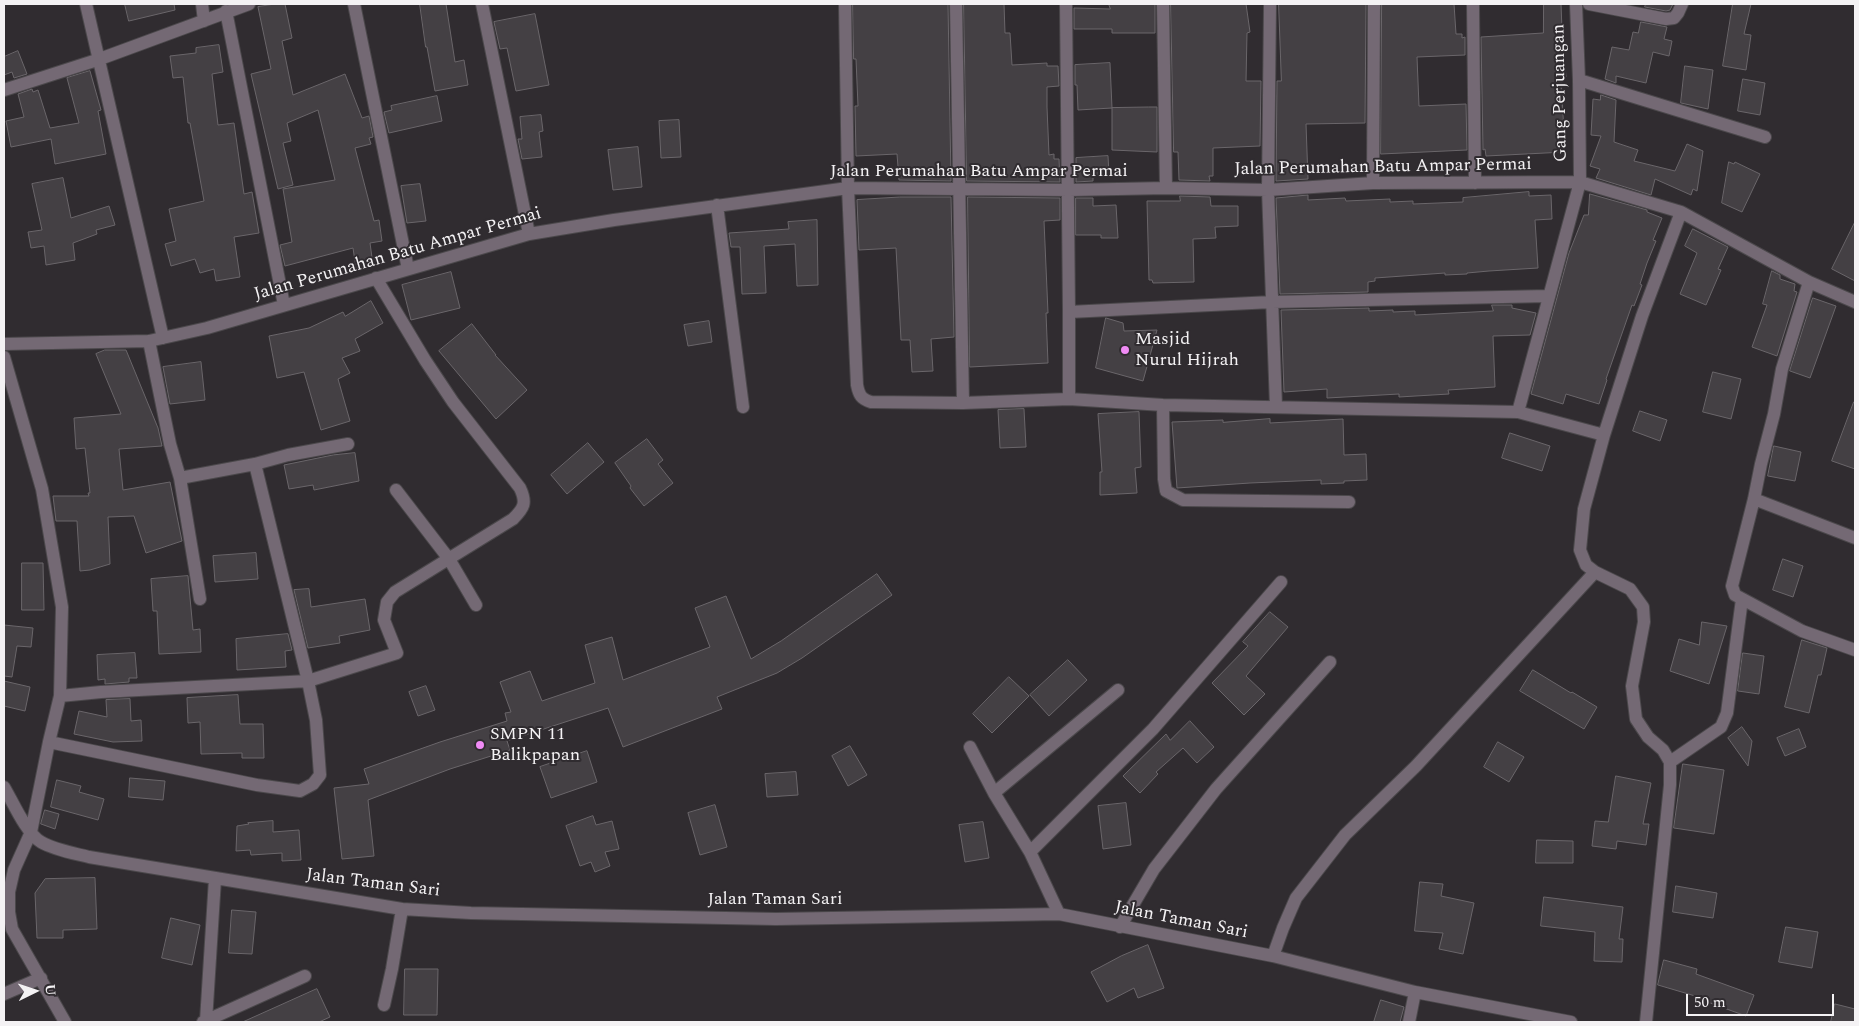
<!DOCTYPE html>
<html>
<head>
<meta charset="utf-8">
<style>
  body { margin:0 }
  #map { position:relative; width:1859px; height:1026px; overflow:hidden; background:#302c30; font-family:Spectral,serif }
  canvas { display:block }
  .frame { position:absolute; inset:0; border:5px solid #f4f2f4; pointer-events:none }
  .north { position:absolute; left:10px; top:966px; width:50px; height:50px; -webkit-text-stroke:4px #302c30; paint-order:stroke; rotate:86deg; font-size:14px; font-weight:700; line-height:20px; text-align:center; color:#f4f2f4 }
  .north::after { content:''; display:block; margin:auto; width:18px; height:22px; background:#f4f2f4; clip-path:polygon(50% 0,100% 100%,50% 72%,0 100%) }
  .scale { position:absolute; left:1686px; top:994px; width:148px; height:22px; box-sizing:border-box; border:2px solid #f4f2f4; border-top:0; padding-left:6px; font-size:15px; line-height:18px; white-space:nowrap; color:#f4f2f4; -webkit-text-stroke:4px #302c30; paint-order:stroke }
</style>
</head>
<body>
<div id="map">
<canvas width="1859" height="1026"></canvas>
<div class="frame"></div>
<div class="north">U</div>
<div class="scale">50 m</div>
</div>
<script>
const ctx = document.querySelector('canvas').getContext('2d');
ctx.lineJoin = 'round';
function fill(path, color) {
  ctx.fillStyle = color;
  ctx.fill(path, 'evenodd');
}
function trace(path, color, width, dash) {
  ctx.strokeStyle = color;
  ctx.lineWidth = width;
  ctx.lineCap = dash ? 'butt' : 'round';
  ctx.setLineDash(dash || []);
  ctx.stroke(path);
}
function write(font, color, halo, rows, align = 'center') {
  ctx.font = font + ' Spectral,serif';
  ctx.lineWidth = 4;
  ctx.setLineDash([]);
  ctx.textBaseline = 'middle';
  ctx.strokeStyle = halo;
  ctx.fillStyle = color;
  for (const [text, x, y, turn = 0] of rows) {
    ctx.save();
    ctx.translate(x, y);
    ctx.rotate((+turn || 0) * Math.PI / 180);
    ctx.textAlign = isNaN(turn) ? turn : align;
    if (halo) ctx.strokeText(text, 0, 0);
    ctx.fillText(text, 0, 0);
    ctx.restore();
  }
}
const building = new Path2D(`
  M125,4H174L175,10L129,21Z
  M275,4H285L292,38L282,41L293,95L345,74L362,118L369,116L373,137L369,138L371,144L355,148L374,221L379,220L382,241L370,243L373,265L356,268L353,248L285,266L280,245L292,242L283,189L335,180L318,110L287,123L291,141L283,143L293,185L278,189L251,74L271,69L258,7Z
  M420,4H446L455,62L464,60L468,85L435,91L427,47H426Z
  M853,4H948L951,181L899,180L897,154L856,156L855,106H858L856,59H854Z
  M964,4H1004L1005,33H1010L1012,65L1047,63V66H1058L1059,86L1047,87V107L1049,155L1054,154V159H1059L1060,182L967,181Z
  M1109,4H1155V33H1112V29H1074V8L1110,9Z
  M1171,4H1246L1250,32L1247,33L1246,81H1261L1260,146L1213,148V176H1209L1210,181L1179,180L1178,152H1174Z
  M1279,4H1366L1365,123L1306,124L1308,179L1276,181L1277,81H1281Z
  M1382,4H1454L1456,34H1462V38L1465,37V55L1417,57L1419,106L1466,104L1467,150L1381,154Z
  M1544,4H1561L1563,56L1564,55L1566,77H1561L1565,152L1486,156L1485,149L1483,150L1481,37L1543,33Z
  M1646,4H1673L1670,10L1666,11L1645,7Z
  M1733,4H1751L1744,34L1751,35L1746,70L1723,66Z
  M535,14L549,85L516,91L507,48L500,49L494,22Z
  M1641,22L1667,27L1664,39L1672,41L1669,56L1653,52L1646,83L1616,76V83L1605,79L1612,47L1629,50L1633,32L1638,33Z
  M219,45L223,72L212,74L218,125L234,123L244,194L252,192L259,233L234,237L240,277L216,281L214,269L200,273L195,259L171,266L165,244L176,241L169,209L204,201L190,123H188L183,77L173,78L170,56L196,53V48Z
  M18,51L27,74L14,78L12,72L4,75V57Z
  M1110,63L1112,108L1078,110L1077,85H1075V65Z
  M1685,66L1713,70L1708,109L1681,103Z
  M90,71L101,110L98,111L106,154L55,164L51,139L11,147L6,121L24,117L18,94L32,89L33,92L38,90L50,128L79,123L67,78Z
  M1743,79L1765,83L1760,115L1738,111Z
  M1601,95L1616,100L1614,142L1638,150L1634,161L1675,171L1687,144L1703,151L1697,191L1693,189L1691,195L1655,179L1651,195L1596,178L1600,169L1590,166L1601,136L1591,135L1593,99L1600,100Z
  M437,96L442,121L389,133L384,112L392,110L391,106Z
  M1149,107H1157V152L1112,150V108Z
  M541,115L543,131L539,132L542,157L522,159L518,139H522L520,117Z
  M679,120L681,157L661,158L659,121Z
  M638,147L642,187L613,190L608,150Z
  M1108,156L1109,174L1093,175V181L1076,182V158Z
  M1729,162L1734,164L1735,162L1760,174L1742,212L1722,203Z
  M63,178L71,218L109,206L115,225L96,230L97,234L73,243L75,260L46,265L44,246L31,248L28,232L42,230L32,184Z
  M420,184L426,221L407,223L401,186Z
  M1529,192V196L1551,195L1552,219L1535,220L1538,268L1489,271L1467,273V274L1445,275V273L1375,278V281L1368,282V292L1280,294L1276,198L1308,195V200L1345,198L1346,201L1390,199V202L1413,201V204L1463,202V198Z
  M1590,194L1647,210V212L1662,218L1653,240L1656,241L1647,263L1640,284L1642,285L1634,306L1632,305L1606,379L1607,380L1599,404L1566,394L1563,404L1531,394L1569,253L1584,215H1588Z
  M1180,196L1210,197L1211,206H1238V226L1215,227L1216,238L1193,239L1194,282L1153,283L1152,280H1149L1147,201H1180Z
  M900,197H951L954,337L931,339L933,371L912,372L910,340H901L896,248L859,250L857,200Z
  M968,197L1060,198V220L1044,221L1048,313H1046L1048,363L970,367Z
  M1076,198H1093V206L1116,205L1118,238H1101V235H1076Z
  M817,220L818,285L797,286L795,244L764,246L766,293L742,294L740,247H731L729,233L789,229L788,222Z
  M1855,222V281L1832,269Z
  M1693,229L1728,247L1718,269L1721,270L1706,305L1680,294L1697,253L1685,246Z
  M1772,271L1780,275V279L1795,284L1794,291L1797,292L1777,356L1752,347L1767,305L1763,304Z
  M451,272L460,308L411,320L402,285Z
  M1813,298L1836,306L1810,378L1790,371Z
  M371,301L383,323L355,339L360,351L342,358L350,373L338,379L350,421L321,430L304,372L277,378L269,336L309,328L343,312L345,316Z
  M1492,305H1512V308L1536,313L1530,335L1493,336L1495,387L1448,390L1449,394L1399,397V394L1327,398V389L1284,392L1281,310L1369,308V311L1393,310V312L1415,311V315L1493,311Z
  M1106,318L1123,323L1124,331L1157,330L1143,381L1096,368Z
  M709,321L712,342L688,346L684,325Z
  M472,324L496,355H495L527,390L496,419L439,351Z
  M105,350H126L158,428L162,446L119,449L123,490L170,482L182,541L146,553L134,516L108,517L110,564L90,570L80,571L77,521H56L53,496H89L88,493H90L85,448L76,449L74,418L121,414L96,354Z
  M201,362L205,400L170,404L163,367Z
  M1713,372L1741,379L1731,419L1703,412Z
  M1854,402H1855V469L1832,461Z
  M1024,409L1026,447L1000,448L998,410Z
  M1640,411L1667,420L1660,441L1633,431Z
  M1139,412L1141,467L1135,468L1137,493L1100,495V472H1102L1098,414Z
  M1270,419V423L1343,419L1344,455L1366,454L1367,480L1344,481V483L1321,484V480L1250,483L1177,488L1172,422L1223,420V422Z
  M1510,433L1550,446L1542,471L1502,458Z
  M647,439L663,460L658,464L673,483L644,506L630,488L631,486L615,463Z
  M588,443L604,462L567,494L551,475Z
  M1774,446L1801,452L1795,481L1768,476Z
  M355,453L359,481L314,490L313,485L289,489L284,465L333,455Z
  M256,553L258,579L215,582L213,556Z
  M1783,559L1803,566L1793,597L1773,590Z
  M22,563H43L44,610H22Z
  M877,574L892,595L802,658L777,673L717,697L722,709L623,747L608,708L507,741L510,750L450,769L368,800L374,856L342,859L334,788L369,784L364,769L440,742L507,721L505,713L511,712L500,682L530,671L542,701L595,683L585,645L612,637L623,680L710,647L695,608L726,596L751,659L781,641Z
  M188,576L193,630L200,629L201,652L159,654L157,611H153L151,579Z
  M309,589L311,607L365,599L370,630L339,636L340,643L308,648L294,590Z
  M1270,612L1288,627L1246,676L1265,694L1244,715L1212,683L1248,646L1243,642Z
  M1702,622L1727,626L1709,684L1670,671L1679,639L1699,645Z
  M4,625L33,628L31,647L17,646L12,677L4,676Z
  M288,634L292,650L285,651L286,667L237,670L236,639Z
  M1802,640L1827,648L1821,675H1818L1809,713L1785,707Z
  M135,653L137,678H129V682L105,684V679L98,680L97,655Z
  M1743,653L1764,656L1759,694L1738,691Z
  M1068,660L1087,680L1049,716L1030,695Z
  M1533,670L1571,693L1572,692L1597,707L1584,729L1520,691Z
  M1009,677L1029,696L992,733L973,714Z
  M4,681L30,687L25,711L4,706Z
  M426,686L435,710L418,716L409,692Z
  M238,695L240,724H263L264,758H242V753L201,754L200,722L188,723L187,698Z
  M130,699L131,721L141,720L142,741L113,742L74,734L79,711L107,717L106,700Z
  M1190,721L1214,747L1197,763L1183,748L1156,772L1158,774L1140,793L1123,776L1166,734L1170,740Z
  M1742,727L1752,741L1748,766L1728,738Z
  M1799,729L1806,747L1785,756L1777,738Z
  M1498,742L1524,757L1509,782L1484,767Z
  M850,746L867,775L848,786L832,756Z
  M587,751L597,782L551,798L540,767Z
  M1683,764L1724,770L1714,834L1674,828Z
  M796,772L798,795L767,797L765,774Z
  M1616,776L1651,783L1643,824H1649L1646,845L1617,841L1616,849L1592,846L1595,821L1608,822Z
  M130,778L165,781L163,800L129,797Z
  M57,780L81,786L79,792L104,799L98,820L51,807Z
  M1126,803L1131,845L1103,849L1098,806Z
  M715,805L727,847L700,855L688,813Z
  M45,810L59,814L55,829L41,824Z
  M593,816L596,825L612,821L619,849L605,852L610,866L595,872L591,862L580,866L566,826Z
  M273,821V832L299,830L301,860L282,861V853L251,855L250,850L236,851L237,826L249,824L248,823Z
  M983,822L989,858L965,862L959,825Z
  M1537,840L1573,841V863H1536Z
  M95,878L97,929L63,930V938H37L35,893L45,879Z
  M1420,882L1443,884L1441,896L1474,903L1463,954L1439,949L1443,933L1415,931Z
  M1676,886L1717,893L1713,918L1673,912Z
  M1544,897L1623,907L1619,939H1623L1622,962L1594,961L1595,932L1541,926Z
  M232,910L256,912L252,954L229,953Z
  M171,918L200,925L192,965L162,958Z
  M1786,927L1818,932L1812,968L1779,962Z
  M1148,945L1164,988L1138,998L1134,988L1107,1002L1091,972L1121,956Z
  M1664,960L1697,969L1696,974L1754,995L1746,1016L1702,1000V998L1658,985Z
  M405,969H438L437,1015H404Z
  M317,989L330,1017L319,1022H243Z
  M1381,1000L1404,1007L1400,1022H1374Z
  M1835,1004L1855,1009V1022H1831Z`);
const minor = new Path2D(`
  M86,4L163,338
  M202,4L204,21
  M354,4L408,269
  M482,4L529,234
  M845,4L848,188L857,385C859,395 861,399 871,402L963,403L1069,399L1163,405L1518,412L1604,435
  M956,4L963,403
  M1066,4L1069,312L1272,302L1548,296
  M1163,4L1166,188
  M1270,4L1268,190L1276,406
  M1473,4L1475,183
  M1589,4L1666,19L1674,18L1678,13L1682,4
  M226,11L284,305
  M1579,80L1765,137
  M4,90L97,60L249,4
  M1373,183L1374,4
  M717,205L743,407
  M1809,282L1782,369L1774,414L1761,464L1754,499L1732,586L1735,595L1802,631L1855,650
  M1069,312V399
  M149,341L170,444L180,478L255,464
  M4,344L149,341L207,328L529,234L614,220L848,188L1069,190L1166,188L1268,190L1373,183L1580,182L1681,212L1809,282L1855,302
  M4,357L42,489L62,607L60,696L49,742L31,832L14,870L9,892V912L12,929L65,1022
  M1163,405L1164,479L1166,491L1183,500L1349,502
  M1518,412L1580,182L1579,80L1576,4
  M180,478L200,599
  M396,490L449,559L476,605
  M1754,499L1855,538
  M60,696L101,692L308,681L397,653L384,620L387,602L395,592L513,519C524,508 527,503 520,488L453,402L425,360L376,278
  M49,742L257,785L300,791L313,784L320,775L316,720L308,681L255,464L288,455L348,444
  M970,747L994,793L1030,852L1059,914
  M1670,762L1721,727L1727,713L1742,599
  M4,787C13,802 26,833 41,842C55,850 73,853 89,857L402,909L471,913L776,919L1059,914L1273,956L1415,992L1571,1022
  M994,793L1118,690
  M1030,852L1153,729L1281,582
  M1120,927L1154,869L1216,789L1330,662
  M1273,956L1283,928L1296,898L1345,835L1416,766L1595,572
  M4,994L41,978
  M384,1005L392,969L402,909
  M206,1021L215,879
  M203,1022L305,976
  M1409,1022L1415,992
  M1646,1022L1670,785V762L1663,750L1648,737L1636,719L1632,686L1644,622L1643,607L1630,589L1595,572L1586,565L1580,550L1584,509L1604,435L1642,316L1681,212`);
const markers = [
  [1125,350,5,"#f08bf5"],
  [480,745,5,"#f08bf5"]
];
const streetNames = [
  ["Gang Perjuangan",1561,93,-91],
  ["Jalan Perumahan Batu Ampar Permai",1383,168,-1],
  ["Jalan Perumahan Batu Ampar Permai",979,172],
  ["Jalan Perumahan Batu Ampar Permai",398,255,-16],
  ["Jalan Taman Sari",373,884,7],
  ["Jalan Taman Sari",775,900],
  ["Jalan Taman Sari",1181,921,11]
];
const poiNames = [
  ["Masjid",1135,340],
  ["Nurul Hijrah",1135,361],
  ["SMPN 11",490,735],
  ["Balikpapan",490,756]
];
fill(building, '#444044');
trace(building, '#6a666a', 1);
trace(minor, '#4b484b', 14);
trace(minor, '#746974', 12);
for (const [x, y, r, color] of markers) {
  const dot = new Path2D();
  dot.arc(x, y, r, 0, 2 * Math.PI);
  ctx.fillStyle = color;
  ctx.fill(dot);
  trace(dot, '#302c30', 2);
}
write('18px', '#f4f2f4', '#302c30', streetNames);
write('18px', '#f4f2f4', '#302c30', poiNames, 'left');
</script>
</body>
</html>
